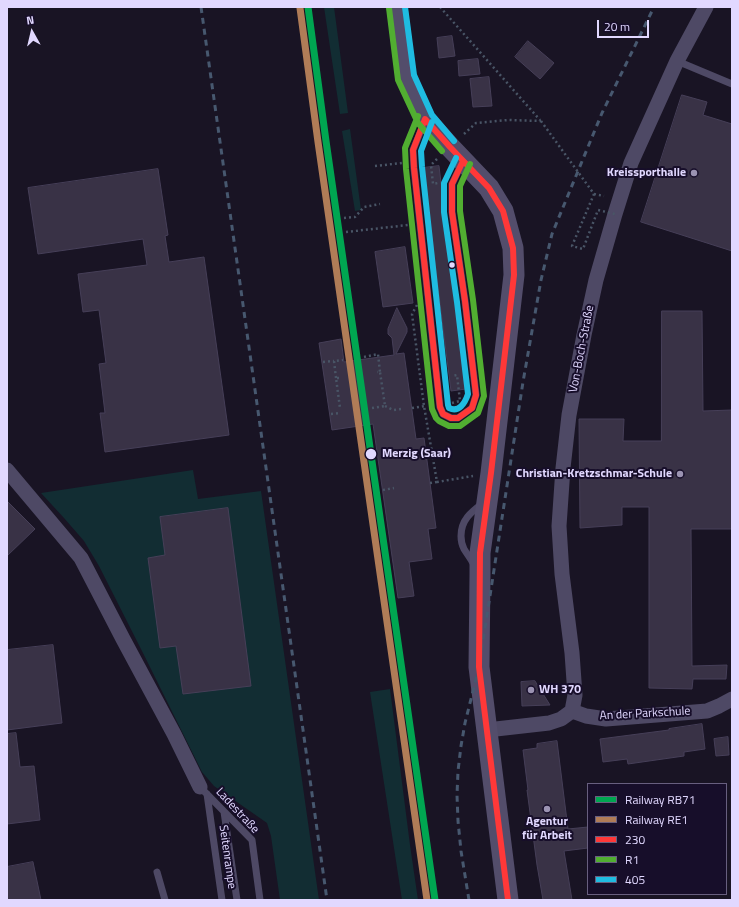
<!DOCTYPE html>
<html>
<head>
<meta charset="utf-8">
<style>
  body { margin:0 }
  #map { position:relative; width:739px; height:907px; overflow:hidden; background:#191424; font-family:"Titillium Web",sans-serif }
  canvas { display:block }
  .frame { position:absolute; inset:0; border:8px solid #e1d8ff; pointer-events:none }
  .legend { position:absolute; left:587px; top:783px; width:140px; height:112px; box-sizing:border-box; background:#170e2a; border:1px solid #685f7f; margin:0; padding:5px 7px; list-style:none; font-size:12px; color:#e1d8ff }
  .legend li { display:flex; align-items:center; gap:8px; height:20px }
  .legend b { width:20px; border:1px solid #685f7f }
  .north { position:absolute; left:12px; top:12px; width:40px; height:40px; -webkit-text-stroke:3px #170e2a; paint-order:stroke; rotate:352deg; font-size:11px; font-weight:700; line-height:16px; text-align:center; color:#e1d8ff }
  .north::after { content:''; display:block; margin:auto; width:14px; height:18px; background:#e1d8ff; clip-path:polygon(50% 0,100% 100%,50% 72%,0 100%) }
  .scale { position:absolute; left:597px; top:20px; width:52px; height:18px; box-sizing:border-box; border:2px solid #e1d8ff; border-top:0; padding-left:5px; font-size:12px; line-height:14px; white-space:nowrap; color:#e1d8ff; -webkit-text-stroke:3px #170e2a; paint-order:stroke }
</style>
</head>
<body>
<div id="map">
<canvas width="739" height="907"></canvas>
<div class="frame"></div>
<ul class="legend">
<li><b style="height:5px;background:#00a651"></b>Railway RB71</li>
<li><b style="height:5px;background:#b07c57"></b>Railway RE1</li>
<li><b style="height:5px;background:#ff3838"></b>230</li>
<li><b style="height:5px;background:#51ae31"></b>R1</li>
<li><b style="height:5px;background:#1fbce1"></b>405</li>
</ul>
<div class="north">N</div>
<div class="scale">20 m</div>
</div>
<script>
const ctx = document.querySelector('canvas').getContext('2d');
ctx.lineJoin = 'round';
function fill(path, color) {
  ctx.fillStyle = color;
  ctx.fill(path, 'evenodd');
}
function trace(path, color, width, dash) {
  ctx.strokeStyle = color;
  ctx.lineWidth = width;
  ctx.lineCap = dash ? 'butt' : 'round';
  ctx.setLineDash(dash || []);
  ctx.stroke(path);
}
function write(font, color, halo, rows, align = 'center') {
  ctx.font = font + ' "Titillium Web",sans-serif';
  ctx.lineWidth = 4;
  ctx.setLineDash([]);
  ctx.textBaseline = 'middle';
  ctx.strokeStyle = halo;
  ctx.fillStyle = color;
  for (const [text, x, y, turn = 0] of rows) {
    ctx.save();
    ctx.translate(x, y);
    ctx.rotate((+turn || 0) * Math.PI / 180);
    ctx.textAlign = isNaN(turn) ? turn : align;
    if (halo) ctx.strokeText(text, 0, 0);
    ctx.fillText(text, 0, 0);
    ctx.restore();
  }
}
const green = new Path2D(`
  M324,7H334L348,113L340,114Z
  M350,129L361,210L355,211L342,131Z
  M193,470L198,499L261,491L319,900H280L271,836L267,823L214,786L202,772L145,657L99,566L84,541L64,518L41,493Z
  M390,689L410,845L418,900H402L370,692Z`);
const building = new Path2D(`
  M452,36L455,56L439,58L437,38Z
  M528,41L554,63L540,79L515,57Z
  M478,59L480,74L459,76L458,61Z
  M489,77L492,106L473,107L470,79Z
  M682,95L707,102L703,115L732,124V251L641,222Z
  M439,166L466,389L451,391L423,168Z
  M158,169L168,235L165,236L169,262L204,257L229,435L105,452L100,413H105L99,364L106,363L99,310L83,312L78,274L147,265L143,239L38,254L28,188Z
  M405,247L413,303L383,307L375,252Z
  M397,308L407,328V332L396,354L404,353L416,439L424,438L436,528L428,529L432,559L409,562L414,596L398,598L373,424L332,430L319,343L341,339L344,362L394,355L392,338L388,334V329Z
  M662,311H702L703,411L732,410V529H691L692,666L727,665L726,679H693L692,689L649,688V507H622V525L580,528L579,419H624L623,441H661Z
  M7,501L35,529L7,556Z
  M228,508L251,686L183,694L176,646L160,648L148,558L165,555L160,517Z
  M53,645L62,723L7,730V650Z
  M535,681L550,705L522,706L521,682Z
  M702,724L705,749L684,752V756L628,764L627,759L603,762L600,739L669,730V729Z
  M16,733L20,767L34,766L40,820L7,824V734Z
  M728,737L729,755L716,756L714,739Z
  M557,741L568,829L588,827V848L564,851L572,900H543L537,865L527,790H528L523,750L537,748V744Z
  M33,862L41,900H7V867Z`);
const path = new Path2D(`
  M440,7L540,120
  M464,134L476,123L508,120L541,121
  M437,159L431,165L433,184L438,183
  M375,166L402,163
  M594,194L604,196
  M344,218L355,217L364,207L380,204
  M346,232L408,225
  M417,305L412,314L424,406L437,482L473,476
  M364,357L378,354L380,372
  M323,362L334,361
  M336,378L334,361L343,360
  M339,378H336L340,408
  M452,403L460,401L457,375L452,376
  M385,406L393,410L402,409
  M372,408L385,406L380,372H377
  M412,408L425,406
  M331,414L341,413
  M430,483L437,482
  M383,490L394,488`);
const lane = new Path2D(`
  M677,61L732,84
  M424,123L413,150L414,168L440,407L443,414L451,418H458L472,408L476,395L465,301L452,212V184L462,163
  M474,565C471,559 467,554 464,549C462,545 461,540 461,536C461,520 471,512 483,503
  M200,787L252,840L260,900
  M207,794L222,900
  M224,812L237,900
  M157,872L165,900`);
const street = new Path2D(`
  M7,470L81,558L123,639L174,734L200,787
  M572,711L575,695L572,653L562,574L559,526L563,468L569,415L584,335L596,280L615,214L631,163L677,61L706,7
  M487,730L549,723L561,719L572,711L586,716L606,719L707,711L719,706L732,699`);
const secondary = new Path2D(`
  M397,7L406,77L425,119L450,147L489,188L503,211L513,248L514,275L491,473L480,553V574L479,667L508,900`);
const rail = new Path2D(`
  M201,7L327,900
  M469,900L461,851L458,821L457,795L458,771L461,746L465,723L479,667L523,382L541,280L552,234L602,113L654,7`);
const pathBridge = new Path2D(`
  M541,121L594,194L572,246L583,249L598,210L615,214`);
const bus1 = new Path2D(`
  M463,161L452,184V212L465,301L476,395L472,408L458,418H451L443,414L440,407L414,168L413,150L425,119L450,147L489,188L503,211L513,248L514,275L491,473L480,553L479,667L508,900`);
const bus2 = new Path2D(`
  M389,8L398,80L418,123L442,151
  M418,116L405,148L406,169L432,409L436,418L439,421L449,426H460L478,413L484,396L473,300L460,211V186L470,164`);
const bus3 = new Path2D(`
  M405,7L414,75L432,115L454,141
  M432,122L421,151L422,167L448,405L449,408C459,413 465,403 468,394L457,302L444,212V183L456,158`);
const rail1 = new Path2D(`
  M308,7L326,141L435,900`);
const rail2 = new Path2D(`
  M300,8L318,142L427,900`);
const markers = [
  [694,173,4,"#9b93b2"],
  [452,265,3.5,"#e1d8ff"],
  [371,454,6,"#e1d8ff"],
  [680,474,4,"#9b93b2"],
  [531,690,4,"#9b93b2"],
  [547,809,4,"#9b93b2"]
];
const poiNames = [
  ["Kreissporthalle",686,173],
  ["Christian-Kretzschmar-Schule",672,474],
  ["WH 370",539,690,"left"],
  ["Agentur",547,822,"center"],
  ["für Arbeit",547,836,"center"]
];
const streetNames = [
  ["Von-Boch-Straße",582,349,-79],
  ["An der Parkschule",645,714,-3],
  ["Ladestraße",237,811,47],
  ["Seitenrampe",227,857,82]
];
const stopNames = [
  ["Merzig (Saar)",382,454]
];
fill(green, '#122d33');
fill(building, '#393246');
trace(building, '#463f58', 1);
trace(path, '#495566', 2.5, [2, 3]);
trace(lane, '#4e4965', 7);
trace(street, '#4e4965', 15);
trace(secondary, '#534d6b', 21);
trace(rail, '#47586f', 3, [6, 5]);
trace(pathBridge, '#495566', 2.5, [2, 3]);
trace(bus1, '#ff3838', 6);
trace(bus2, '#51ae31', 6);
trace(bus3, '#1fbce1', 6);
trace(rail1, '#00a651', 7);
trace(rail2, '#b07c57', 7);
for (const [x, y, r, color] of markers) {
  const dot = new Path2D();
  dot.arc(x, y, r, 0, 2 * Math.PI);
  ctx.fillStyle = color;
  ctx.fill(dot);
  trace(dot, '#170e2a', 1.5);
}
write('bold 12px', '#e1d8ff', '#170e2a', poiNames, 'right');
write('12px', '#e1d8ff', '#170e2a', streetNames);
write('bold 12px', '#e1d8ff', '#170e2a', stopNames, 'left');
</script>
</body>
</html>
